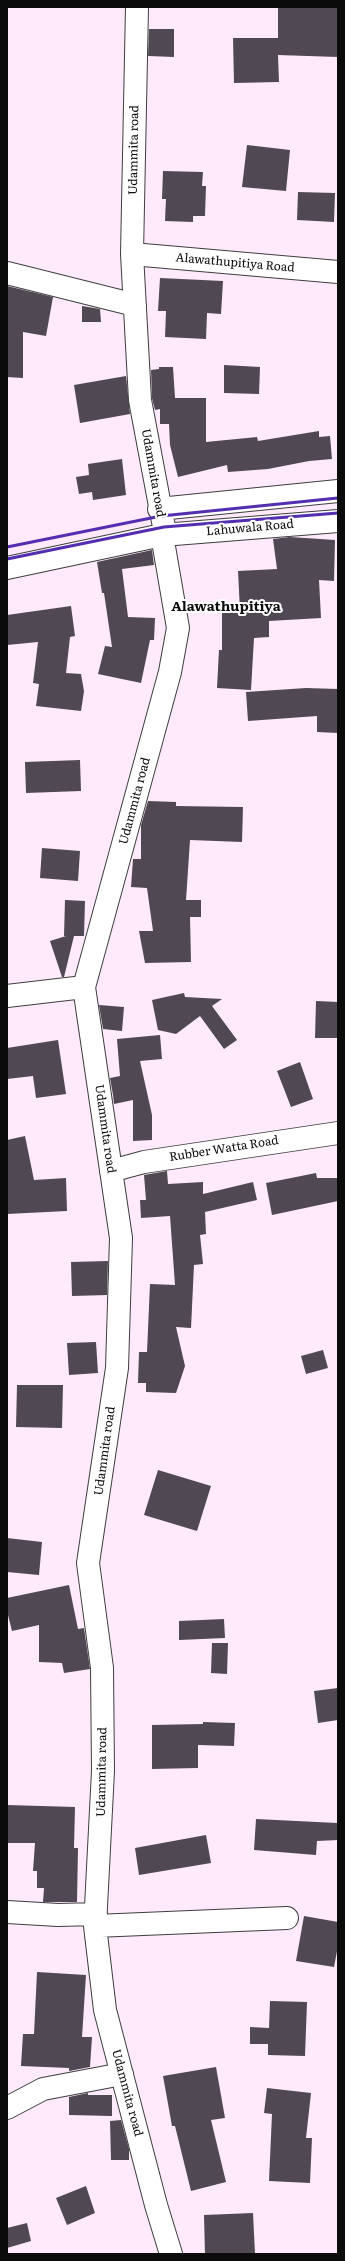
<!DOCTYPE html>
<html>
<head>
<meta charset="utf-8">
<style>
  body { margin:0 }
  #map { position:relative; width:345px; height:2261px; overflow:hidden; background:#feeafb; font-family:Literata,serif }
  canvas { display:block }
  .frame { position:absolute; inset:0; border:8px solid #0b0b0b; pointer-events:none }
</style>
</head>
<body>
<div id="map">
<canvas width="345" height="2261"></canvas>
<div class="frame"></div>
</div>
<script>
const ctx = document.querySelector('canvas').getContext('2d');
ctx.lineJoin = 'round';
function fill(path, color) {
  ctx.fillStyle = color;
  ctx.fill(path, 'evenodd');
}
function trace(path, color, width, dash) {
  ctx.strokeStyle = color;
  ctx.lineWidth = width;
  ctx.lineCap = dash ? 'butt' : 'round';
  ctx.setLineDash(dash || []);
  ctx.stroke(path);
}
function write(font, color, halo, rows, align = 'center') {
  ctx.font = font + ' Literata,serif';
  ctx.lineWidth = 4;
  ctx.setLineDash([]);
  ctx.textBaseline = 'middle';
  ctx.strokeStyle = halo;
  ctx.fillStyle = color;
  for (const [text, x, y, turn = 0] of rows) {
    ctx.save();
    ctx.translate(x, y);
    ctx.rotate((+turn || 0) * Math.PI / 180);
    ctx.textAlign = isNaN(turn) ? turn : align;
    if (halo) ctx.strokeText(text, 0, 0);
    ctx.fillText(text, 0, 0);
    ctx.restore();
  }
}
const building = new Path2D(`
  M278,7H338V57L278,55L279,82L234,83L233,38H278Z
  M149,29H174V57L148,56Z
  M247,145L290,150L286,191L242,187Z
  M163,171L203,172L202,186H206L205,216H193V222L165,221L166,199H162Z
  M298,192L335,193L334,222L297,220Z
  M160,278L223,281L221,314L207,313L206,339L165,337L166,311H158Z
  M7,286L53,297L46,336L23,332V378L7,377Z
  M82,306L100,309L101,322H82Z
  M224,365L260,367L259,394L224,393Z
  M159,367H173L175,398H206V442L257,437L258,441L319,431V437L330,436L332,459L309,461L268,469L228,472L227,465L178,477L170,445L169,424H160V409L155,410L152,398L151,370L159,369Z
  M126,376L130,414L80,423L74,385Z
  M122,459L126,495L93,500L92,492L79,494L76,477L89,475L88,464Z
  M290,537L335,540L334,581L319,580L321,618L269,621V637L254,638L251,690L217,688L219,650H222V611H240L238,571L277,569L273,539Z
  M152,550L154,565L122,569L128,617L155,618L154,640H150L141,683L98,674L105,646L112,647L104,593H102L97,562Z
  M71,606L75,636L70,637L66,673L81,674L84,691L81,711L36,706L39,684L33,683L38,642L7,645V615Z
  M306,688L338,689V733L317,732V716L248,721L246,692Z
  M80,760L81,791L26,793L25,762Z
  M148,801L176,802V806L243,807L242,842L190,840L186,900H201V917H190L191,962L145,963L139,931H153L147,888L131,887L133,859H141V825Z
  M42,848L80,851L78,881L40,878Z
  M65,900L85,901L84,936H74L64,977H62L50,941L66,936H64Z
  M184,993L185,997L222,999L212,1006L237,1040L224,1049L200,1016L176,1034L158,1030L152,1000Z
  M316,1001L338,1002V1038H315Z
  M99,1005L124,1007L122,1031L103,1029Z
  M160,1035L162,1059L140,1061L152,1115V1140L133,1141V1100L114,1104L113,1095L110,1078L120,1076L117,1039Z
  M58,1040L66,1094L36,1098L33,1076L7,1079V1048Z
  M300,1062L313,1099L291,1107L277,1071Z
  M25,1136L34,1180L66,1178L67,1211L7,1214V1140Z
  M167,1171L168,1184L203,1182V1194L253,1182L257,1200L205,1212L206,1234L200,1235L203,1264L194,1265L191,1328L176,1327L185,1366L176,1393L146,1392V1383H138L139,1352H147L150,1284L175,1285L170,1216L141,1218L140,1200H146L144,1175Z
  M316,1173L317,1178H338V1201L272,1215L266,1183Z
  M108,1261L107,1295L72,1296L71,1262Z
  M96,1342L98,1373L69,1375L67,1343Z
  M323,1350L328,1368L306,1374L301,1356Z
  M17,1385H63L62,1428L16,1427Z
  M158,1470L211,1486L197,1531L144,1515Z
  M7,1538L42,1542L39,1575L7,1572Z
  M69,1585L78,1629L84,1628L90,1669L64,1673L62,1663L39,1662V1625L12,1631L7,1611V1598Z
  M224,1619L225,1638L179,1640V1621Z
  M212,1643H228L227,1674L211,1673Z
  M338,1688V1720L318,1723L314,1691Z
  M203,1722L235,1723L234,1746L198,1745V1768L152,1769V1725L203,1724Z
  M7,1805L75,1807L74,1848H78L77,1902H43L44,1888H37V1871H33L35,1843H7Z
  M256,1819L337,1823L338,1840L317,1841L316,1855L254,1850Z
  M206,1835L211,1863L139,1875L135,1848Z
  M304,1916L338,1922V1946L334,1967L296,1961Z
  M37,1972L86,1975L82,2037H92L90,2067L69,2071V2068L21,2066L23,2034H34Z
  M270,2001L307,2002L305,2056L268,2055V2044H250V2027L269,2028Z
  M216,2067L225,2118L211,2120L226,2182L191,2191L175,2126H172L163,2076Z
  M267,2088L311,2093L306,2138H312L310,2183L269,2181L272,2114L264,2113Z
  M88,2093V2095H112V2116L69,2115V2097Z
  M121,2120L129,2149V2160H111L110,2121Z
  M86,2186L95,2213L67,2225L56,2198Z
  M253,2213L255,2254H205L204,2215Z
  M27,2223L31,2241L7,2248V2228Z`);
const minor = new Path2D(`
  M137,7L132,254L140,400L164,527L162,535L178,628L170,672L84,987L121,1238L117,1368L88,1563L102,1668L103,1771L95,1926L105,2010L156,2205L171,2254
  M132,254L338,272
  M7,273L135,305
  M159,509L338,491
  M7,568L162,535L338,521
  M7,996L84,987
  M111,1171L144,1162L338,1133
  M7,1912L58,1915L96,1914
  M95,1926L287,1918
  M7,2108L43,2089L122,2074`);
const rail = new Path2D(`
  M7,547L161,516L338,498
  M7,559L164,527L338,513`);
const streetNames = [
  ["Udammita road",134,150,-89],
  ["Alawathupitiya Road",235,263,5],
  ["Udammita road",153,473,80],
  ["Lahuwala Road",250,528,-5],
  ["Udammita road",135,801,-75],
  ["Udammita road",105,1129,82],
  ["Rubber Watta Road",224,1149,-9],
  ["Udammita road",105,1451,-82],
  ["Udammita road",102,1772,-89],
  ["Udammita road",127,2093,75]
];
const quarterNames = [
  ["Alawathupitiya",226,607]
];
fill(building, '#504853');
trace(minor, '#3e3e3e', 24);
trace(minor, '#fff', 22);
trace(rail, '#542eb0', 3);
write('12px', '#0b0b0b', '#fff', streetNames);
write('bold 14px', '#0b0b0b', '#fff', quarterNames);
</script>
</body>
</html>
